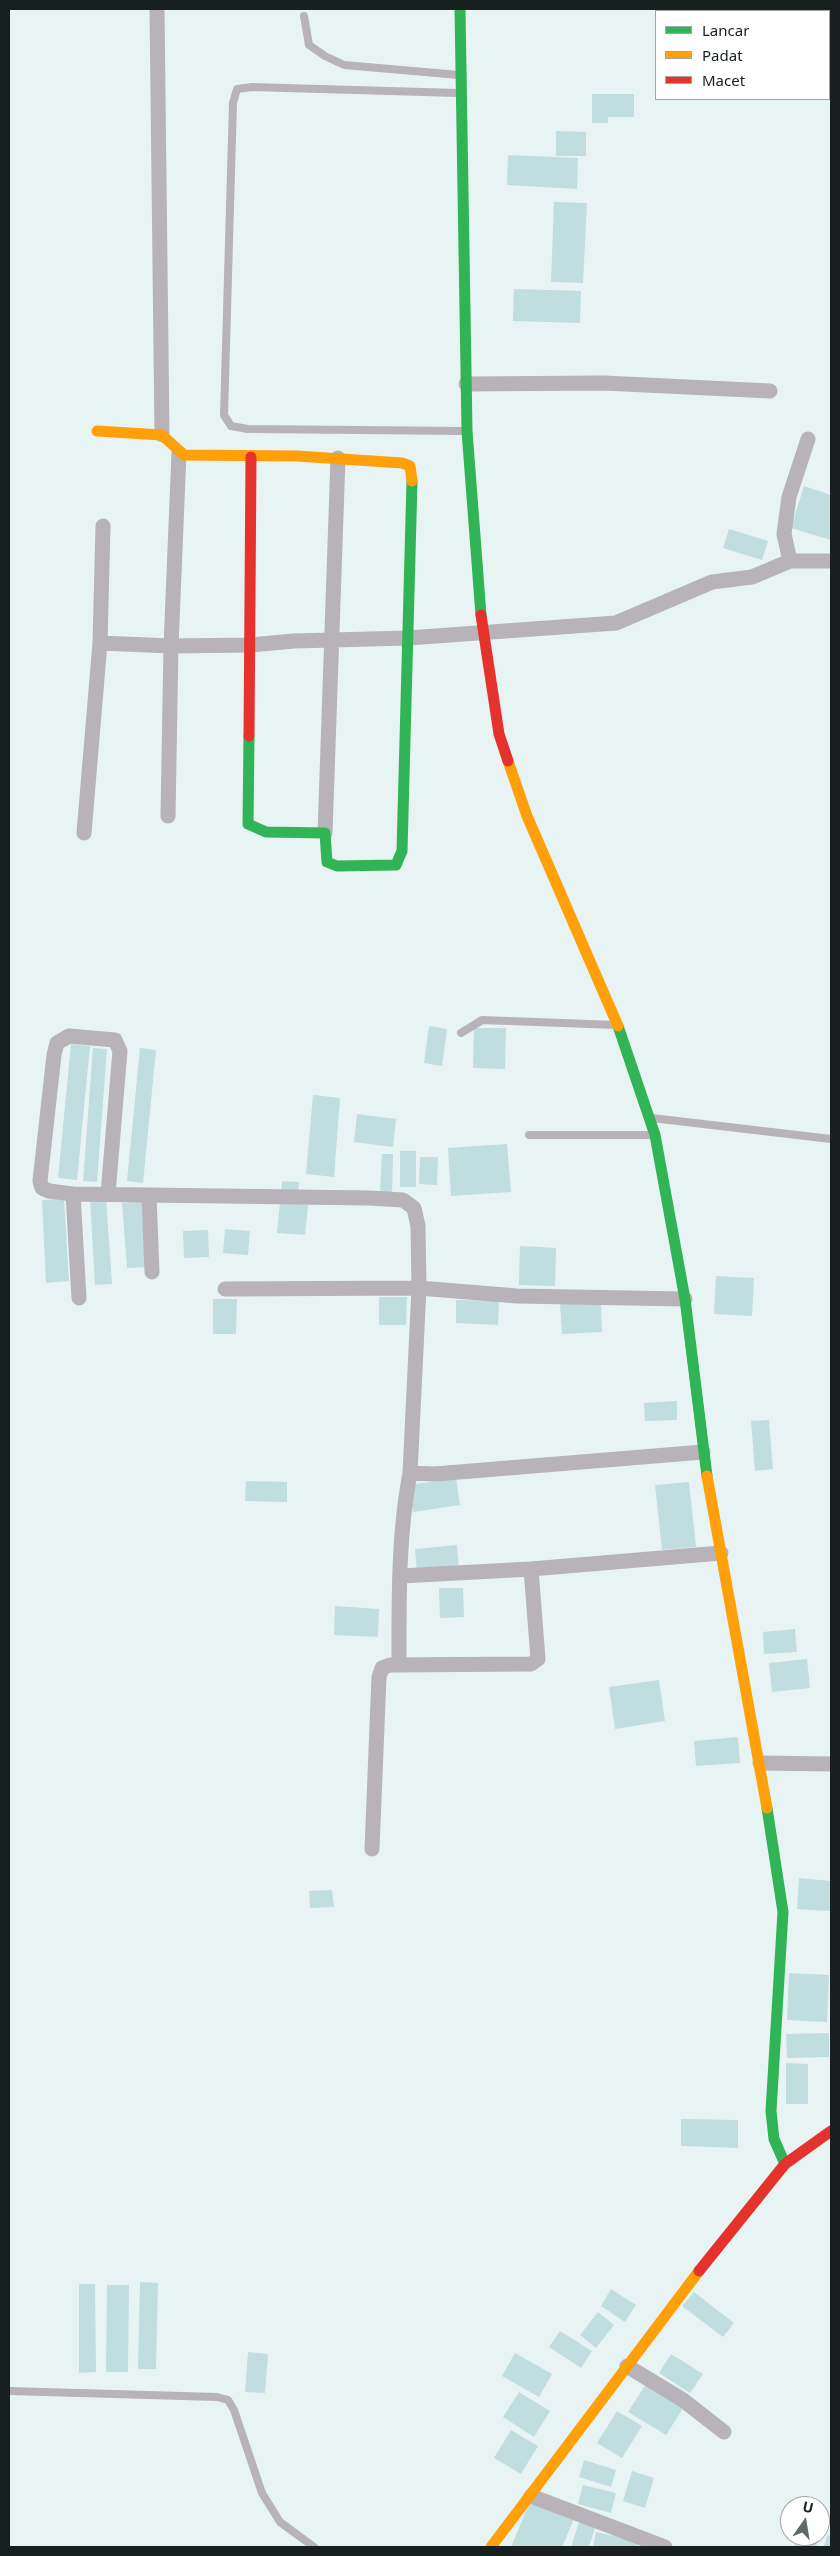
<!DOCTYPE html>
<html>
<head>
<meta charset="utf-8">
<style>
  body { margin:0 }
  #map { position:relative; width:840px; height:2556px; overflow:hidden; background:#e8f4f4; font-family:"Noto Sans",sans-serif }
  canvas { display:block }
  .frame { position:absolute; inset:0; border:10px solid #171f1f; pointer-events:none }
  .legend { position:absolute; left:655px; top:10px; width:175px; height:90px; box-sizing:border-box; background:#fff; border:1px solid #a2a5a5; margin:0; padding:6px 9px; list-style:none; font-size:15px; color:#171f1f }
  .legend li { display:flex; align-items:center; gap:10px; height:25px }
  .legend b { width:25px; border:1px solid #a2a5a5 }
  .north { position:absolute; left:780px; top:2496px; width:50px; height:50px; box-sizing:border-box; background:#fff; border:1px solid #a2a5a5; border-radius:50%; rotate:13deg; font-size:14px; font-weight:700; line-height:20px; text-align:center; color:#171f1f }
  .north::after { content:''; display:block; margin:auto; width:18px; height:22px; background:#606a6a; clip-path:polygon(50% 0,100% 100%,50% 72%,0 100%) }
</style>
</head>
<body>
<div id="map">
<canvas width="840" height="2556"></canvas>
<div class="frame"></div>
<ul class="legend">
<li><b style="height:6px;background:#30b455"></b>Lancar</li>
<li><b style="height:6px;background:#ff9f0a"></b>Padat</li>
<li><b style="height:6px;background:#e5322d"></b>Macet</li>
</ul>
<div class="north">U</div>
</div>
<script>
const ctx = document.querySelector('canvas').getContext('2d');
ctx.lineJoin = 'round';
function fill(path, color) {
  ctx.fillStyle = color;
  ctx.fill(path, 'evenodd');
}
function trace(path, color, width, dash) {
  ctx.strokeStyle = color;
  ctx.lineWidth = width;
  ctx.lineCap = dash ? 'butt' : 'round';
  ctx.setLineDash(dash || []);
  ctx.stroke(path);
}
const building = new Path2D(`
  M775,9H805L804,11H773Z
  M592,94H634V117H608V123H592Z
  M556,131L586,132V156H556Z
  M508,155L578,158L577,189L507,185Z
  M554,202L587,203L583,283L551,282Z
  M514,289L581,291L580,323L513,321Z
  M804,486L831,495V540L791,528Z
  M729,529L768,541L762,560L723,548Z
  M429,1026L447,1029L442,1066L424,1063Z
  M474,1028H506L505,1069L473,1068Z
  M71,1044L90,1046L77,1180L58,1178Z
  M93,1048L107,1049L97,1182L83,1181Z
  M140,1048L156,1050L143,1183L127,1181Z
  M313,1095L340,1098L334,1177L306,1174Z
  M357,1114L396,1119L393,1147L354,1142Z
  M507,1144L511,1192L451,1196L448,1148Z
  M400,1151H416V1187H400Z
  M382,1154H393L392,1195L380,1194Z
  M420,1157H438L437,1185L419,1184Z
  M282,1181L299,1182L298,1193L281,1192Z
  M106,1198L112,1284L95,1285L90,1199Z
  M64,1199L69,1281L46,1283L42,1200Z
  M144,1201L149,1267L127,1268L122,1203Z
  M280,1202L308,1205L305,1235L277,1233Z
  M225,1229L250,1231L248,1255L223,1253Z
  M208,1230L209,1257L184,1258L183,1231Z
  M520,1246L556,1248L555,1286L519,1285Z
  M716,1276L754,1278L752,1316L714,1314Z
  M379,1297H407L406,1325H379Z
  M213,1299H237L236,1334H213Z
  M456,1300L499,1301L498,1325L456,1323Z
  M601,1303L602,1332L562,1334L560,1304Z
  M677,1401V1420L645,1421L644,1403Z
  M769,1420L773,1469L755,1471L751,1421Z
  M456,1478L460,1505L413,1512L409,1485Z
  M246,1481L287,1482V1502L245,1501Z
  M689,1482L696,1547L662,1550L655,1485Z
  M457,1545L459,1570L417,1574L415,1549Z
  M439,1588H463L464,1617L440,1618Z
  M335,1606L379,1609L378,1637L334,1635Z
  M795,1629L797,1652L764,1654L763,1632Z
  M807,1659L810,1688L772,1692L769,1663Z
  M659,1680L665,1721L615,1729L609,1687Z
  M738,1737L740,1763L696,1766L694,1741Z
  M799,1878L831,1881V1911L797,1909Z
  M332,1890L334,1907L310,1908L309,1891Z
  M789,1973L829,1975L827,2022L787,2020Z
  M829,2033V2057L787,2058L786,2034Z
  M786,2063L808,2064V2104H786Z
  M681,2119L738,2120V2148L681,2146Z
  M140,2282L158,2283L156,2369H138Z
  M79,2284H95L96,2372L79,2373Z
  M107,2285H129L128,2372H106Z
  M611,2289L636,2305L625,2322L601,2306Z
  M694,2292L734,2323L723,2337L682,2306Z
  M598,2312L614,2325L596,2348L580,2335Z
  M560,2331L592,2351L581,2368L549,2347Z
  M248,2352L268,2354L265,2393L245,2392Z
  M515,2353L552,2374L539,2397L502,2376Z
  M671,2354L703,2374L690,2393L659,2373Z
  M646,2384L684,2407L666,2435L628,2412Z
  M519,2392L550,2411L534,2437L503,2417Z
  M617,2411L642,2426L622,2458L597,2443Z
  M511,2430L538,2446L521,2474L494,2458Z
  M584,2460L616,2470L611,2487L579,2477Z
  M632,2471L654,2478L645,2508L623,2501Z
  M583,2485L616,2493L611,2513L578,2504Z
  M530,2501L574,2519L562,2547H511Z
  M580,2519L596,2525L589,2547H571Z
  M596,2532L638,2541L637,2547H593Z
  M827,2535L831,2536V2547H824Z
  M797,2536H819L816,2547H794Z`);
const lane = new Path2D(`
  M304,16L309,45L325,56L344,65L459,75
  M458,93L252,87L237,89L233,103L224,415L231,426L248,429L465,431
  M461,1033L482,1020L616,1025
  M652,1118L831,1139
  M529,1135H653
  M9,2391L217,2397L228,2400L234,2410L262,2493L280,2522L314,2547`);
const street = new Path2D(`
  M157,9L162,435
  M466,384L604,383L770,391
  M790,561L784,534L789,497L808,439
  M100,643L103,526
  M168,816L171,646L179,453
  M84,833L100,643L171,646L250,645L294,641L408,638L616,623L712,582L752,577L790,561H831
  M325,833L338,458
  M73,1194L79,1298
  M108,1194L120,1051L115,1040L69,1036L57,1043L54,1055L40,1181L42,1188L49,1191L73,1194L370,1198L403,1200L414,1208L418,1226L419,1288L410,1473C398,1535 399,1602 399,1665
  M149,1195L152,1272
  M225,1289L419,1288L517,1296L685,1299
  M410,1473L435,1474L703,1452
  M401,1576L531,1569L721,1553
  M760,1763L831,1764
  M372,1849L379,1677L382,1668L390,1665L531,1664L538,1659L531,1569
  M627,2366L683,2400L724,2432
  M531,2496L665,2547`);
const fast = new Path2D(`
  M460,9L467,431L481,615
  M249,736L248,824L266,832L325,833L327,862L337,866L396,865L402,851L412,481
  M618,1026L655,1135L685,1299L707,1476
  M767,1808L783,1912L771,2111L774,2139L785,2164`);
const slow = new Path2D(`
  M97,431L162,435L184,455L297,456L402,463L410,466L412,481
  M508,761L527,816L618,1026
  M707,1476L767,1808
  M491,2547L699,2271`);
const jam = new Path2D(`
  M481,615L499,734L508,761
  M249,736L251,457
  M699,2271L785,2164L831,2131`);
fill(building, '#c0dddf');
trace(lane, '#b7b3b8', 8);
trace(street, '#b7b3b8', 15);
trace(fast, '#30b455', 11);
trace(slow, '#ff9f0a', 11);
trace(jam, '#e5322d', 11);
</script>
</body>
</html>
